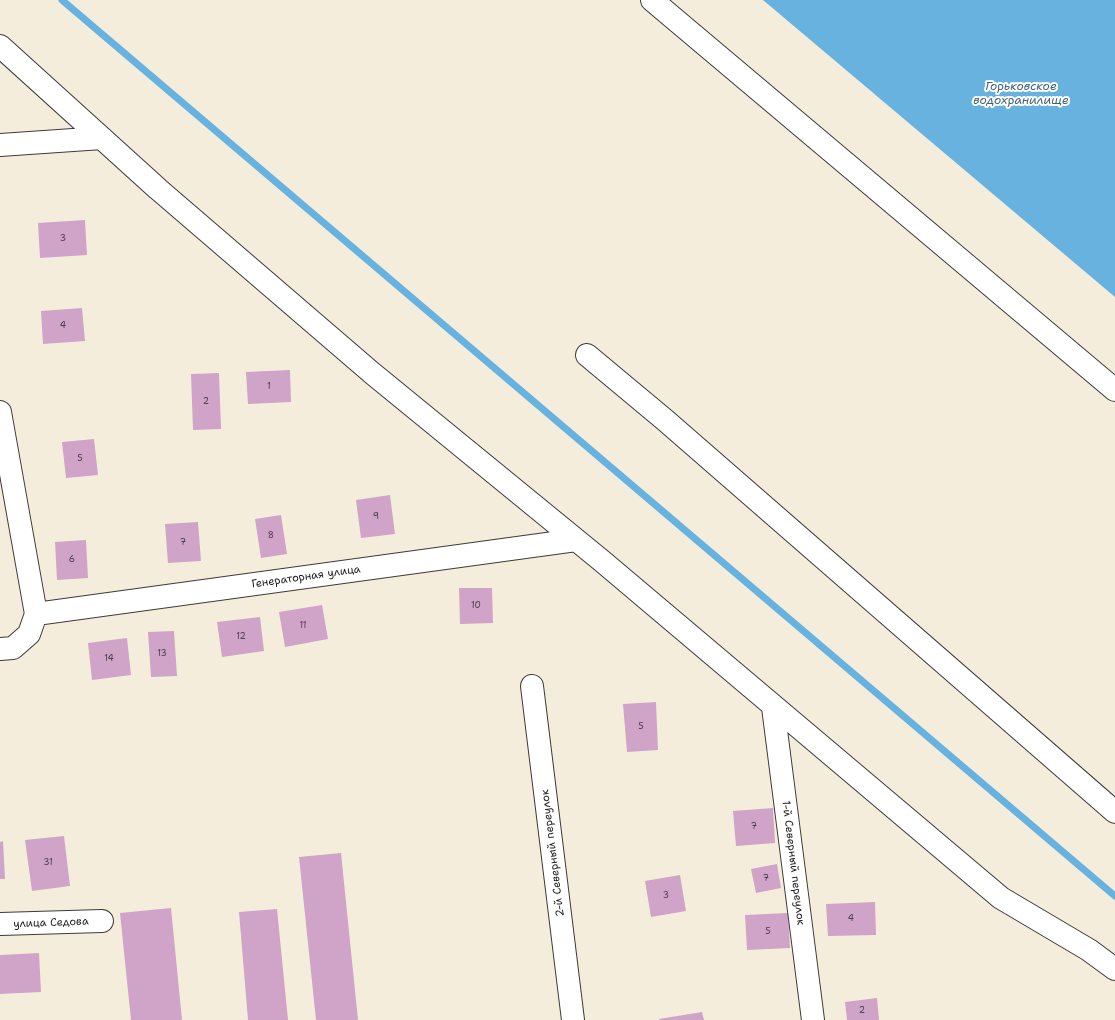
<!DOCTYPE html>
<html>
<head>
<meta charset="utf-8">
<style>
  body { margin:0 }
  canvas { display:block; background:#f5eddb }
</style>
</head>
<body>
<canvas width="1115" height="1020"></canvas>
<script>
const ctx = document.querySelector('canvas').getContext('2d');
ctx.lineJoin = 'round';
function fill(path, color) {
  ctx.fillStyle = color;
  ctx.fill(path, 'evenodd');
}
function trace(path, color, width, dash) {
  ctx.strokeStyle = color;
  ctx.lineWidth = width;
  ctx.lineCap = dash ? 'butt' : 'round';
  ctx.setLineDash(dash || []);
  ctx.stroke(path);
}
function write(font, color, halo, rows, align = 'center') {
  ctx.font = font + ' "Shantell Sans",sans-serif';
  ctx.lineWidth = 4;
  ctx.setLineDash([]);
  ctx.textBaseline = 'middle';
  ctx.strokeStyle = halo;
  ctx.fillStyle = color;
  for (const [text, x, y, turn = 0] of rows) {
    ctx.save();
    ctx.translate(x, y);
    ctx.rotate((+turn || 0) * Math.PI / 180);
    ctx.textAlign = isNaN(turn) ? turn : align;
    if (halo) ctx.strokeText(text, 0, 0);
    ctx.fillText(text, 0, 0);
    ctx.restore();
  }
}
const water = new Path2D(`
  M763,0H1115V297Z`);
const stream = new Path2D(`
  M62,0L1115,896`);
const building = new Path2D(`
  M85,220L87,255L40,258L38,223Z
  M82,308L85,341L43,344L41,311Z
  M290,370L291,402L248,404L246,372Z
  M219,373L221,429L193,430L191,374Z
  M94,439L98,475L66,478L62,442Z
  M390,495L395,534L361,538L356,500Z
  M281,515L287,554L261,558L255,519Z
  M198,522L201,561L168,563L165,524Z
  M86,540L88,578L57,580L55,542Z
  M459,588H492L493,623L460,624Z
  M322,605L328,639L285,647L279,612Z
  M260,617L264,651L222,657L217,622Z
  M174,631L177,676L151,677L148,632Z
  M127,638L131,675L92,680L88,643Z
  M656,702L658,750L627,752L623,704Z
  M773,808L775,843L736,846L733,811Z
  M64,836L70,886L32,891L25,840Z
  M3,841L5,879H0V842Z
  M341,853L358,1020H316L299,857Z
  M777,864L781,888L756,893L751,869Z
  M680,875L686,911L651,917L645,881Z
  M875,902L876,935L828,936L826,904Z
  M171,908L182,1020H131L120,913Z
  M277,909L288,1020H248L239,912Z
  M788,913L790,948L747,950L745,915Z
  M39,953L41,992L0,994V955Z
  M877,998L879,1020H847L845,1002Z
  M702,1012L704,1020H659V1019Z`);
const street = new Path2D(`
  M0,46L158,189L372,373L602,561L1001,898L1089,950L1115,969
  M0,145L102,138
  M587,355L665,420L1115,812
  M0,412L36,614L29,634L13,648L0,649
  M36,614L576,540
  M532,686L573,1020
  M773,707L813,1020
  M0,924L102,921`);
const primary = new Path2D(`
  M652,0L1115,390`);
const numberNames = [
  ["3",63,239],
  ["4",63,326],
  ["1",269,387],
  ["2",206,402],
  ["5",80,459],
  ["9",376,517],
  ["8",271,536],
  ["7",183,543],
  ["6",72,560],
  ["10",476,606],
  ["11",303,626],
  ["12",241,637],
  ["13",162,654],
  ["14",109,659],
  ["5",641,727],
  ["7",754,827],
  ["31",48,863],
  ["7",766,879],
  ["3",666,896],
  ["4",851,919],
  ["5",768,932],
  ["2",862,1011]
];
const streetNames = [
  ["Генераторная улица",306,577,-8],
  ["2-й Северный переулок",553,853,-97],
  ["1-й Северный переулок",793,863,83],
  ["улица Седова",51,923,-2]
];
const waterNames = [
  ["Горьковское",1021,87],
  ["водохранилище",1021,101]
];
fill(water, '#67b2df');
trace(stream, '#67b2df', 7);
fill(building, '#d0a3c8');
trace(street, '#3d3b39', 24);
trace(primary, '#3d3b39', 24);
trace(street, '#fff', 22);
trace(primary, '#fff', 22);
write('9px', '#493e47', null, numberNames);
write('11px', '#1c1c1c', '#fff', streetNames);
write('italic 12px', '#3e6074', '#fff', waterNames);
</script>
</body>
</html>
